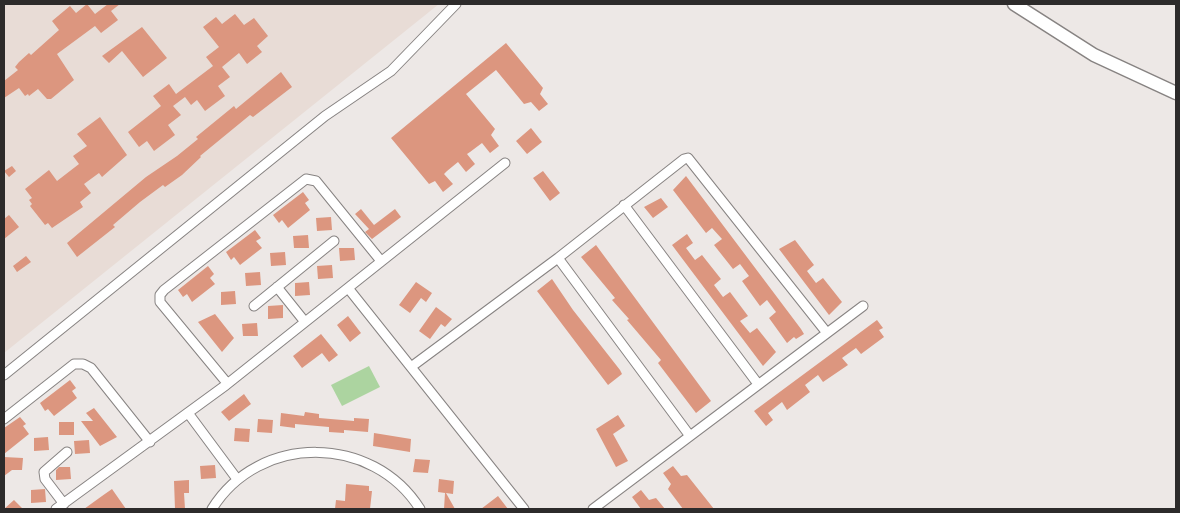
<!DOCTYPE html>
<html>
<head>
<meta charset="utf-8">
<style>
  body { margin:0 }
  #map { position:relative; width:1180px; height:513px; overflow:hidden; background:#ede8e6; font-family:Overpass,sans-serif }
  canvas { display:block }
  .frame { position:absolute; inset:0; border:5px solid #2d2b2b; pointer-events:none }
</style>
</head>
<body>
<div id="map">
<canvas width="1180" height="513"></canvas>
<div class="frame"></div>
</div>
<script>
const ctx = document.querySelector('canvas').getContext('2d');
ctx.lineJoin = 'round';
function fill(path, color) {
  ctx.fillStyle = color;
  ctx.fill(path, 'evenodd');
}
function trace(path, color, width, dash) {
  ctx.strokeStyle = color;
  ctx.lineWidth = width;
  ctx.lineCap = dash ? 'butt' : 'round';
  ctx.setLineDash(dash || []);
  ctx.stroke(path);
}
const built = new Path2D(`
  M4,4H439L4,353Z`);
const green = new Path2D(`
  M369,366L380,387L342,406L331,385Z`);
const building = new Path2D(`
  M87,4L95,14L108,4H120L111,11L118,20L101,33L95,26L57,54L74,80L51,99H47L38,89L29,96L28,94L25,96L19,88L4,98V81L18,70L15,67L19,62L29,53L31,55L59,30L52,21L70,6L76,13Z
  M235,14L244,25L254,18L268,36L257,46L262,52L247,64L239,53L222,67L230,77L218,86L225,96L205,111L197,100L191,105L185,97L173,106L181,115L168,125L175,135L154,151L147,141L139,147L128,132L161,106L153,96L169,84L176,94L213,66L206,57L219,47L203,27L216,17L222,24Z
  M142,27L167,58L143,77L122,51L109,63L102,56Z
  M506,43L543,88L540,94L548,104L539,111L531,102L524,104L496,70L466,94L495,129L491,135L499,146L490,153L482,143L470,152L467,154L475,164L466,172L458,162L447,171L444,174L453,184L443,192L435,181L429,184L391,138Z
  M281,72L292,87L253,117L250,115L200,156L201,157L182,175L165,187L163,185L140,202L113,225L115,227L77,257L67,243L146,177L177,156L198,139L196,137L234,106L236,109Z
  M100,117L127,155L102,177L99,173L84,184L91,193L80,202L83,207L52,228L48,223L45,225L30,206L32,204L29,200L32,198L25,189L49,170L57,181L79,164L73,156L87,146L77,134Z
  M531,128L542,142L527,154L516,141Z
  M12,166L16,171L9,177L4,171Z
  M543,171L560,193L550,201L533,178Z
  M686,176L801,329L804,334L796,339L794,337L787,343L769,318L776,312L767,300L760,306L742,281L749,276L740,264L733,269L714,245L722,239L712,228L706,233L673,190Z
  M303,192L309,200L305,203L310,210L288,228L282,220L279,223L273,215Z
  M661,198L668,207L653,218L644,207Z
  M361,209L374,225L395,209L401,217L372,239L365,232L369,229L355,214Z
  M9,215L19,227L4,239V219Z
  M331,217L332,230L317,231L316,218Z
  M255,230L261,238L256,241L262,248L240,265L234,257L231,260L226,252Z
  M687,234L693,243L686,248L695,260L702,255L721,279L714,285L723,297L730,292L748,316L740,321L750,333L757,328L776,352L763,366L672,245Z
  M308,235L309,248H294L293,236Z
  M795,240L814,265L807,271L816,283L823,278L842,302L829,315L779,249Z
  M596,245L711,401L696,413L658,363L661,360L627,320L629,319L612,300L615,298L581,257Z
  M339,248H354L355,260L340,261Z
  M285,252L286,265L271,266L270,253Z
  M26,256L31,262L17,272L13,266Z
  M332,265L333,278L318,279L317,266Z
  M208,266L214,274L210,278L215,284L192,302L187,294L183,297L178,290Z
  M260,272L261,285L246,286L245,273Z
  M552,279L573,310L620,370L622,374L608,385L537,291Z
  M309,282L310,295L295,296V283Z
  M416,282L432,293L426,302L421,298L410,313L399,305Z
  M235,291L236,304L221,305V292Z
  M283,305V318L268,319V306Z
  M436,307L452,319L445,327L441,324L430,339L419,331Z
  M215,314L234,338L222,352L198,322Z
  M348,316L361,333L350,342L337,325Z
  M877,320L883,328L879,330L884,337L861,354L856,348L842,358L848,365L823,382L818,375L805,385L810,392L787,410L782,402L768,413L773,420L766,426L754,411Z
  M257,323L258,336H243L242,324Z
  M321,334L338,355L329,362L322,353L302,368L293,356Z
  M70,380L76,388L72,391L77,398L54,416L48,409L45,411L40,403Z
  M244,394L251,404L229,421L221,412Z
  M94,408L117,437L100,446L81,421H93L86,413Z
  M305,412L319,414V418L354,421V418L369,419L368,432L344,430V433L329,432V427L295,424V428L280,426L281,413L304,416Z
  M618,415L625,426L613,434L628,461L616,467L596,429Z
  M20,417L26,424L23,426L29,434L4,454V428Z
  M258,419L273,420L272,433L257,432Z
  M59,422H74V435H59Z
  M235,428L250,429L249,442L234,441Z
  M374,433L411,439L410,452L373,446Z
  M48,437L49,450L34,451V438Z
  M89,440L90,453L75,454L74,441Z
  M4,457L23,458L22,470H12L4,476Z
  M415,459L430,460L428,473L413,472Z
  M215,465L216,478L201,479L200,466Z
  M673,466L681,476L687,475L714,509H683L668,489L671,484L663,473Z
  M59,467H70L71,479L56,480V470Z
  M439,479L454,481L453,494L446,493L455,509H444L445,493L438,492Z
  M189,480V493H184L185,509H175L174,481Z
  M346,484L369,486V491H372L370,509H335L336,500L345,501Z
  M45,489L46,502L31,503V490Z
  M112,489L126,509H84L102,496Z
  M641,490L649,500L656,498L665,509H641L632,497Z
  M498,496L508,509H481Z
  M14,500L23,509H4Z`);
const street = new Path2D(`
  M624,205L758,384
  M558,258L690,436
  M277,287L305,322
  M348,288L524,509
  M254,306L334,241
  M411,367L558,258L684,159L688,158L827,333
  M4,375L325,116L391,71L456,4
  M227,383L160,302V295L164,290L306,179L316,181L381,261
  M188,413L237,479
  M4,419L74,364H83L91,368L150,442
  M64,504L45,479L44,472L67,452
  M56,509L226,385L505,163
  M212,509C259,433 373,434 420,509
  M593,509L863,306`);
const secondary = new Path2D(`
  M1014,4L1094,55L1176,93`);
fill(built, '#e8dcd6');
fill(green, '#acd4a0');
fill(building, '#dc967f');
trace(street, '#878382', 11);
trace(secondary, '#878382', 15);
trace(street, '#fff', 9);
trace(secondary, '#fff', 12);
</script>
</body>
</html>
